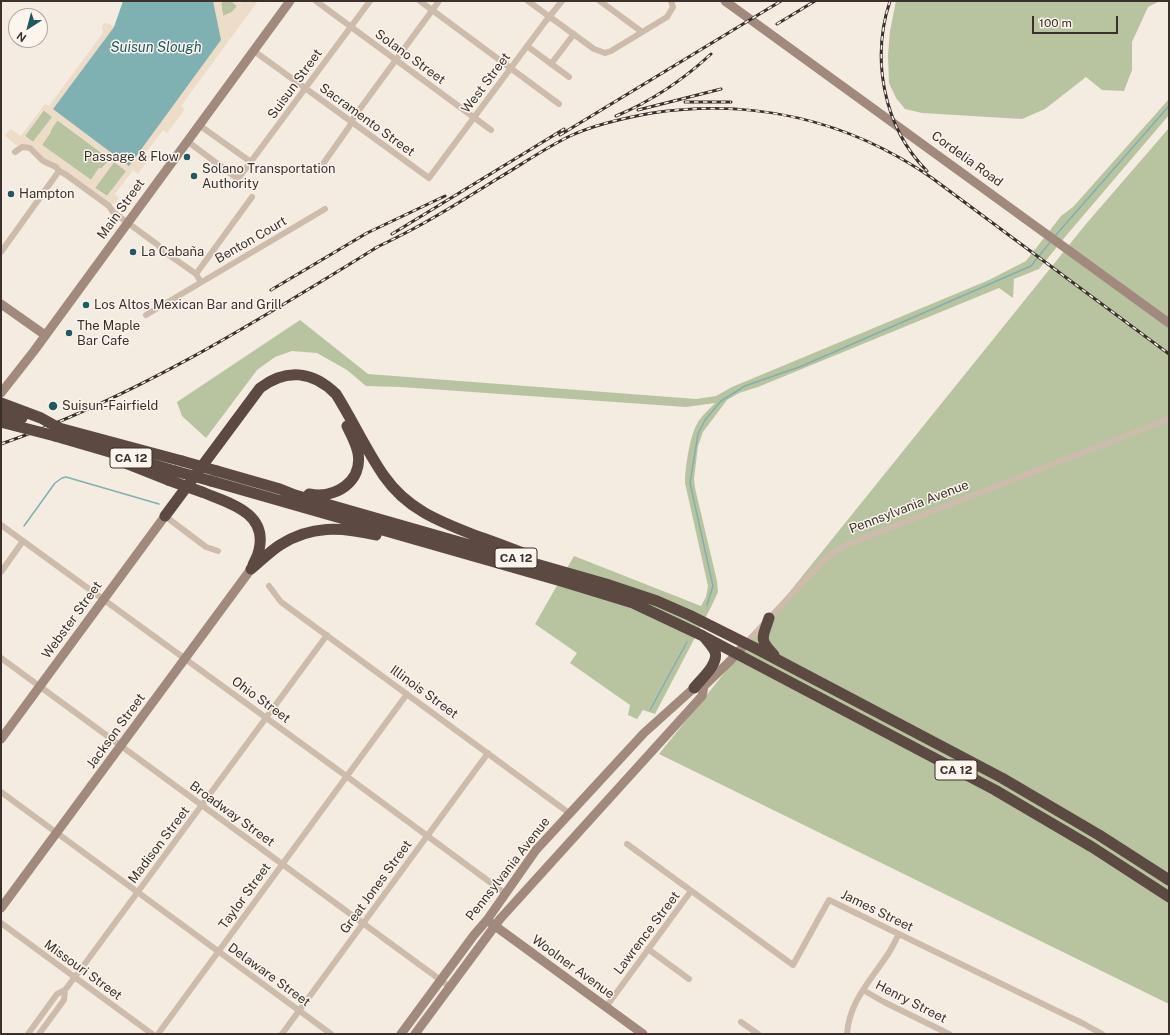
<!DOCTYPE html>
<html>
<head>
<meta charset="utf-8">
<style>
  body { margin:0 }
  #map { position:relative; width:1170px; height:1035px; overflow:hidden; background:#f4ebe1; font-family:"Public Sans",sans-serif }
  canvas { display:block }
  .frame { position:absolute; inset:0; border:2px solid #3b302b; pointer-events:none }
  .north { position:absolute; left:8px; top:8px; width:40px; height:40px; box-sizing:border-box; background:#fbf5ee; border:1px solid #aea6a0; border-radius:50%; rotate:216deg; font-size:11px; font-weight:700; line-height:16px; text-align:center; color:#3b302b }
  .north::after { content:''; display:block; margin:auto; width:14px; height:18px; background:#1f5a5e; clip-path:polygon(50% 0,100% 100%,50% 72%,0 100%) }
  .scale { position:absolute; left:1032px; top:16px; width:86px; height:18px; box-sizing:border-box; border:2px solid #3b302b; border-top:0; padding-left:5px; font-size:12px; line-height:14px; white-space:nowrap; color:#3b302b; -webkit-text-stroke:3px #fbf5ee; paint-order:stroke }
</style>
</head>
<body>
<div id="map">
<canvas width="1170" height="1035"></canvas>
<div class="frame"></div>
<div class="north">N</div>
<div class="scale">100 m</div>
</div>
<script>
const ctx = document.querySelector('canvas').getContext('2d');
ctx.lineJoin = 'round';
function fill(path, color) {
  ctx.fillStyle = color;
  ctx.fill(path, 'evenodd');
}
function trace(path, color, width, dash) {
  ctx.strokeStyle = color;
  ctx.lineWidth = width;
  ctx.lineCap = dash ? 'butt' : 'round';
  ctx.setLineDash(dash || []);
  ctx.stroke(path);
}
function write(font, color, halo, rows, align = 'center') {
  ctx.font = font + ' "Public Sans",sans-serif';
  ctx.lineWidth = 3;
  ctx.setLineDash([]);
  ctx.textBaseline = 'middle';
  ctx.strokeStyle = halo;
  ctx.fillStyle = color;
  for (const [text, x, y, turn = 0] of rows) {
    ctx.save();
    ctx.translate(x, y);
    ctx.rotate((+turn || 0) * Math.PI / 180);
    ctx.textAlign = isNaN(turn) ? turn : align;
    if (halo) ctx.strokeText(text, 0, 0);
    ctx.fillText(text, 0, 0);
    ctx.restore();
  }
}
const green = new Path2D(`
  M225,1H231L237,6L232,12L223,16L221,3Z
  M896,1H1160L1148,7L1132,42V70L1124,91L1102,90L1086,77L1045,109L1022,119L922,113L905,109L896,98L889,83L888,55L890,31Z
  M1169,99V115L1065,237L1039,269L1014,279L1013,298L999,288L758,387L739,393L727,400L703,432L698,446L694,479L695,488L717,581L718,592L712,605L655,714L643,710L637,719L628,715L630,705L570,663L577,653L535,624L574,556L701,606L706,597L708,586L685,483C685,467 690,435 698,422C702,415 710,409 715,403L686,407L401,387L366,386L347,370L317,353L292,351L275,357L257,370L206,438L182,416L177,402L300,320L368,374L696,399L716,396L732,387L989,280L1026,261L1061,216L1073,207Z
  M44,110L53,117L33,142L25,136Z
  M57,120L110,159L101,169L99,168L91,180L42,145Z
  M1169,128V1004L659,754L1086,224Z
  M114,162L127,171L107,196L95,188Z`);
const plaza = new Path2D(`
  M213,1H225L221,3L223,16L232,12L237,6L231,1H236L240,4L242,1H258L181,106L185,109L167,133L163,130L143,156L148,160L138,174L133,170L115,194L119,198L115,204H111L66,171L61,170L44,160L33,149L19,147L5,136L10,129L21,136L45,104L49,106L103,33L102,26L105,23L110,24L114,27L53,109ZM43,110L52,117L33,142L25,136ZM58,120L109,159L102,169L100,168L91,180L42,145L51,132L50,131ZM114,162L126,171L107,196L95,188Z`);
const water = new Path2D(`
  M123,1H213L221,40L129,166L53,109L114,27Z`);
const stream = new Path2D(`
  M1055,236L1169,106
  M24,526L55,483L62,478L66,477L159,504
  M707,605L713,586L690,483L698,434L705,420L721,401L745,386L802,366L1031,266L1051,241
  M650,710L687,642`);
const street = new Path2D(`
  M316,1L491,130
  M420,1L559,104
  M528,1L594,49L605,53L611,51L667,17L673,7L671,1
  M600,1L642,32
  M527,46L569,77
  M254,51L429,178L545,22L562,1
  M551,64L574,34
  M199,125L251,162
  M187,141L238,179L370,1
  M15,152L22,147L30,148L43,161L56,167L59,171L65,174L109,206L113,212L158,245L162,250L196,274L201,282
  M318,171L349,127L354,117L439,1
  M1,252L59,171
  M196,274L252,197
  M146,315L325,209
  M165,516L206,547L218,551
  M1,525L353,781L506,894
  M1,572L23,541
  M269,586L281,602L569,813
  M746,643L822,562L833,553L846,545L1169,419
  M1,658L450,987
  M1,792L331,1034
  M627,844L793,965L829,900L1084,1024L1102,1034
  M1,923L152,1034
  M648,949L689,979
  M863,990L884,1002L949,1034
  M606,1007L691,891
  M741,1022L758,1034
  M28,1034L57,994L65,990L81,969L327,635
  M39,1034L64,1000L65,990
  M158,1034L407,694
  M282,1034L488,753
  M847,1034C849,1002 871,980 888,954C892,948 895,941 899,934`);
const secondary = new Path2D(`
  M725,1L1169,323
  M1,304L45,335
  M1,393L34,351L290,1
  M1,739L165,516
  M1,908L251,569
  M491,923L643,1034
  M401,1034L474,935L487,920L536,850L644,733L694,688L700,687
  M415,1034L500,919L702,696L704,686L730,661L746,643`);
const highway = new Path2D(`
  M59,428L182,461
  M55,436L175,471
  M120,461L168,480
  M217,471L280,489L295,495L606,584L657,601L689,615L755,648L1002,778L1099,835L1169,880
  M211,481L561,581L633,603L703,636L995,790L1092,847L1169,897
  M202,492C228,503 268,512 259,550C258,556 255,560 253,565
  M309,494C335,499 363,482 358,453C356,443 351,435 347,426
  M165,516L260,388C286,368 313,371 336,394C353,421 366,450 384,476C407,509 438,521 474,535C492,541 510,548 528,555
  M251,569C261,561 269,552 280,545C311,525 341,527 376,535
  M769,618C762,639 759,639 774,655
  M694,688C701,679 719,664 715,652C713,647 708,642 705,638`);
const rail = new Path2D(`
  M890,1C871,58 883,127 927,171
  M777,24L815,1
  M685,102H731
  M638,110L721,89
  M616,116C652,101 683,80 711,54
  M560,135L781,1
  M392,234L564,129
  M375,248C392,240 408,232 424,223C449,209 473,194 497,179C521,165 545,148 570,136C596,124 624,118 652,113C753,98 848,120 932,178L1169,354
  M271,290L367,233L445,196
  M1,444C138,396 257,321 379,246`);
const highwayBridge = new Path2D(`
  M1,403L41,418L59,428
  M1,412L22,418
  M1,422L55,436
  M182,461L217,471
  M175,471L211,481
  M168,480L202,492`);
const markers = [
  [187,157,4,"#1f5a5e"],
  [194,176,4,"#1f5a5e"],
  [11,194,4,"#1f5a5e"],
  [133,252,4,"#1f5a5e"],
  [86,305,4,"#1f5a5e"],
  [69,333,4,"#1f5a5e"],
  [53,406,5,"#1f5a5e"]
];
const shields = [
  [131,458,42],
  [516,558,42],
  [956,770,42]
];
const shieldNames = [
  ["CA 12",131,458],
  ["CA 12",516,558],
  ["CA 12",956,770]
];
const streetNames = [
  ["Solano Street",410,57,36],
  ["West Street",486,83,-53],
  ["Suisun Street",295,84,-54],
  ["Sacramento Street",367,120,36],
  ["Cordelia Road",967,159,36],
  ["Main Street",121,209,-54],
  ["Benton Court",251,240,-30],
  ["Pennsylvania Avenue",909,507,-21],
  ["Webster Street",72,620,-54],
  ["Illinois Street",424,692,36],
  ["Ohio Street",261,700,36],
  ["Jackson Street",116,731,-54],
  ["Broadway Street",232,814,36],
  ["Madison Street",159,845,-53],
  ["Pennsylvania Avenue",508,869,-52],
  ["Great Jones Street",376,887,-54],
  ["Taylor Street",245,896,-54],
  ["James Street",877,911,26],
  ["Lawrence Street",647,933,-53],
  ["Woolner Avenue",573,967,36],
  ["Missouri Street",83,970,36],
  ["Delaware Street",269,975,36],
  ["Henry Street",911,1002,27]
];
const poiNames = [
  ["Passage & Flow",179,157,"right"],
  ["Solano Transportation",202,169],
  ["Authority",202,184],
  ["Hampton",19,194],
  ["La Cabaña",141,252],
  ["Los Altos Mexican Bar and Grill",94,305],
  ["The Maple",77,326],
  ["Bar Cafe",77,341],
  ["Suisun-Fairfield",62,406]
];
const waterNames = [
  ["Suisun Slough",156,48]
];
fill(green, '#b8c4a0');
fill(plaza, '#ecdcc8');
fill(water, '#7fb0b2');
trace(stream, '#7fb0b2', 1.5);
trace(street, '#cdbbac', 6);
trace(secondary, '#a18a7d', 9);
trace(highway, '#5c4a42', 11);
trace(rail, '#3b302b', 3);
trace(rail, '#fbf5ee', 1.5, [4.5]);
trace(highwayBridge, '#5c4a42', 11);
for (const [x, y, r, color] of markers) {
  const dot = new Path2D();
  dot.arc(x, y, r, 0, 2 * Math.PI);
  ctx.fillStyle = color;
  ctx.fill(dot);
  trace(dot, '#fbf5ee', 1.5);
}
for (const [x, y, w] of shields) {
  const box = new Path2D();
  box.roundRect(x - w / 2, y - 10, w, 20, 3);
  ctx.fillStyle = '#fbf5ee';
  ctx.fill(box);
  trace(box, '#3b302b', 1);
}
write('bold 12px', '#3b302b', null, shieldNames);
write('13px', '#3b302b', '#fbf5ee', streetNames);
write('13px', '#3b302b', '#fbf5ee', poiNames, 'left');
write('italic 14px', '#1f5a5e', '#fbf5ee', waterNames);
</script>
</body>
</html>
